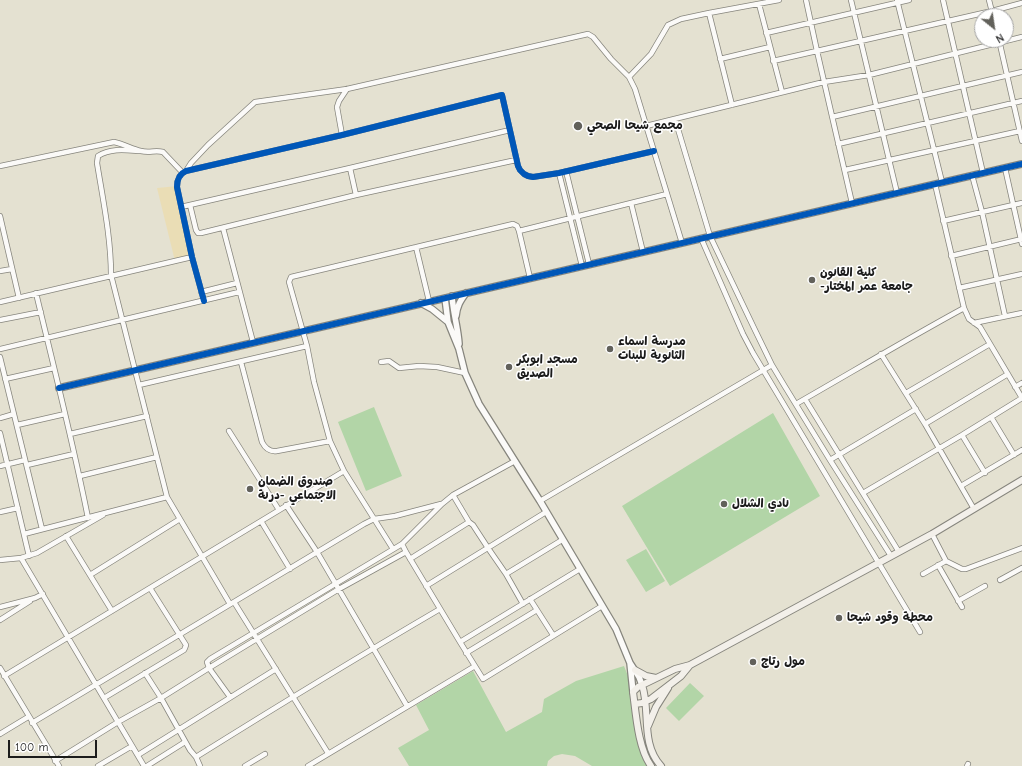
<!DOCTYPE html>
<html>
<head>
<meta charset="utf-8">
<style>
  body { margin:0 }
  #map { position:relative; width:1022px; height:766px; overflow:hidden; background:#e4e1d1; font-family:"Comic Neue",sans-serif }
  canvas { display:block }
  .north { position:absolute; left:974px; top:8px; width:40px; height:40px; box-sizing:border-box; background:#fff; border:1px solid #a4a4a4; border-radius:50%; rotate:150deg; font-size:11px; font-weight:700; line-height:16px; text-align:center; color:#1c1c1c }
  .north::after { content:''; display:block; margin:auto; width:14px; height:18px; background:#62615b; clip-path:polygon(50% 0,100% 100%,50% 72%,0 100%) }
  .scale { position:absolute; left:8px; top:740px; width:89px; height:18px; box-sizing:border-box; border:2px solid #1c1c1c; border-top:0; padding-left:5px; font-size:12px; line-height:14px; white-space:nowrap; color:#1c1c1c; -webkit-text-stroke:3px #fff; paint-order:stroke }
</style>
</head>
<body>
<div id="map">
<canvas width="1022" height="766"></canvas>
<div class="north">N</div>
<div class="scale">100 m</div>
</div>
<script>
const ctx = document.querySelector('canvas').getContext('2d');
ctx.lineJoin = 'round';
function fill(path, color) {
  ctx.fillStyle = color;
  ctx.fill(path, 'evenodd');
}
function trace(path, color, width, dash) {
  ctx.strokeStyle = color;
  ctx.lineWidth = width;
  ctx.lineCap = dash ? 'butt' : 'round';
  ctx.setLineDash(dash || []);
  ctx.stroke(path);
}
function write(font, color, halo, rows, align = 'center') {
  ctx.font = font + ' "Comic Neue","Playpen Sans Arabic",sans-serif';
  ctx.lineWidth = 3;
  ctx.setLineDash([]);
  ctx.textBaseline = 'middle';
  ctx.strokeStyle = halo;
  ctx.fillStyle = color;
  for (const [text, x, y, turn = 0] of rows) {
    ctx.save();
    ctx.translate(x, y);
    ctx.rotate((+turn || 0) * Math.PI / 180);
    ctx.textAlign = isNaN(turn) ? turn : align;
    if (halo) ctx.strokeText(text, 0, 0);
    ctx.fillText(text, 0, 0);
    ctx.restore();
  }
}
const green = new Path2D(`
  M374,407L402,476L366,491L338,422Z
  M773,413L820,496L670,586L622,506Z
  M646,549L665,581L646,592L626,560Z
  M624,666L630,681L648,766H592L575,756L562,754L554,756L548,761L547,766H409L398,748L429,730L416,705L473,671L506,732L542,712L544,699L576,681Z
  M690,683L704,696L679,721L666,708Z`);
const sand = new Path2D(`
  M178,186L195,256L175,261L157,188Z`);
const minor = new Path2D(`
  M806,0L817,51L852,203
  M851,0L897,193
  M897,0L942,182
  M943,0L983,173
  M989,0L993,16
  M759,4L782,92
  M709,13L732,105
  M766,33L909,0
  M999,40L1022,141
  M720,59L770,47
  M773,61L992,11L1022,3
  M629,77L651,54L668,25L681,19L709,13L779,0
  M832,117L1022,72
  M675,119L710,236L754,328L772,365L784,385L830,460L891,556
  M646,126L824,82L869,75L1022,37
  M342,135L337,107L339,101L347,89
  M838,144L1022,101
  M140,151C125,150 111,148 98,156L97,163C103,200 111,238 111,275L167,497L230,604
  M0,166L114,142C124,144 132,149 141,151C149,153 156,150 163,152L182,172
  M350,168L356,195
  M1005,168L1022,244
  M845,170L1020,131
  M186,171L191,163L208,145L255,102L347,89L588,34L593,37L611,59L629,77L635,89L682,243
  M566,171L589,264
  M559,173L582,266
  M972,175L982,212L1005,316
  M631,203L643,252
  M190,205L196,230L198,233H201L356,195L516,160
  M181,207L350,168L510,130
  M0,216L19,298
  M943,221L1022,203
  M223,228L253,342
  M519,231L667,194
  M701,238L743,334L753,353L920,632
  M416,247L429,301
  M951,256L1022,239
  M0,271L12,269
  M959,288L1022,274
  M201,292L237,283
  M36,293C54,368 73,442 88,518
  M204,301L192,257L177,187C177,180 179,174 186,171L342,135L502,95L518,166L520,170L524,174L528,176L533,177L559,173L654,151
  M0,302L192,257
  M0,320L41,312
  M974,323L1022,313
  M0,349L239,292
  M881,354L925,424L974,509
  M0,357L42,529
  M241,362L262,442C265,448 270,452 277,451L330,441
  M381,362L389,361L399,368L419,366L437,367L465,373
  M5,379L54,368
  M139,385L307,346
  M1015,387L1022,383
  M906,393L990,344
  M805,399L899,552
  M796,404C852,372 907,339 964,308
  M991,417L1014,455
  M0,418L14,414
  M925,424L1008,374
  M17,425L65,414
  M229,431L279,510
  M0,433L29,556
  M70,434L147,416
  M962,435L985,473
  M830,460L916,409
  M27,465L74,454
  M0,466L25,460
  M344,471L330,441L314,382L307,346L289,282L291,277L513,224L517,226L519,231L530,278
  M80,476L157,457
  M961,486L1022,450
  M863,493L962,435L1022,398L980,327L969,319L964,308L935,184
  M453,495L469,522L473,525L488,548L506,574L523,604
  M540,501L772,365
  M286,505L317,552L407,706
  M0,512L18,508
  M261,521L290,569
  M24,534L167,497
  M932,534L946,561L962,569H966L1022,548
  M66,536L112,611
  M402,544L406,552L460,642L483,679L602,606
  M21,558L144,766
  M410,559L469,522
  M0,560L21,558L37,553L103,515
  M938,565L962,607
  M506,574L562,540
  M923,574L946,561
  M90,575L180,519
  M1000,580L1022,568
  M426,586L546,512
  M530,599L553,635
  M958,601L985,586
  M234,602L328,753
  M0,607L35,598L43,594
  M0,620L30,601
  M460,642L580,569
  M466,653L537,610
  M0,668L59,766
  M145,673L161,698L190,750L196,757L200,766
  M4,676L344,471L393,549
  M230,697L209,668L339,589L406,552
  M104,698L184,650L185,648L186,645L150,588
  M32,723L364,524L374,519L395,516L441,504
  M0,734L28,717
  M138,755L276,669
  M196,757C276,707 358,657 440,609
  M55,761L118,722L161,698L209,668L207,662L210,659L402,544L442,504L453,495L515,461
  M98,766L132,746
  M147,766L185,742
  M245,766L265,754
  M308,766L475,666
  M967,766L968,764`);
const tertiary = new Path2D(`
  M452,296C453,312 458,328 459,344
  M445,298L448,322L459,349L465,373L479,404L540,501L616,629L630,663L639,677L642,685
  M421,303L432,309L448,322
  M456,316C457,306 460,301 466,293
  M59,388L1022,164
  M630,663L633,692`);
const secondary = new Path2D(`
  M635,670L646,676L656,678
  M642,685C651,711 640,743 661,766
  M635,704L642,703L651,699L681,676L690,665
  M648,726L656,707L668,688
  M651,766C638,748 636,714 633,692L638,687L675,669L690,665L932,534L1022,480`);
const cycleway = new Path2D(`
  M204,301L192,257L177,187C177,180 179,174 186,171L342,135L502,95L518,166L520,170L524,174L528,176L533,177L559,173L654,151
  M59,388L1022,164`);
const markers = [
  [578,126,5,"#62615b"],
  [812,280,4,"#62615b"],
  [610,349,4,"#62615b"],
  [509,367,4,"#62615b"],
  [250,489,4,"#62615b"],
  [724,504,4,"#62615b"],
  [839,618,4,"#62615b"],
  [753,662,4,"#62615b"]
];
const poiNames = [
  ["مجمع شيحا الصحي",587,126],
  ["كلية القانون",820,273],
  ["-جامعة عمر المختار",820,287],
  ["مدرسة اسماء",618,342],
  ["الثانوية للبنات",618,356],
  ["مسجد ابوبكر",517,360],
  ["الصديق",517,374],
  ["صندوق الضمان",258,482],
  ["الاجتماعي -درنة",258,496],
  ["نادي الشلال",732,504],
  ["محطة وقود شيحا",847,618],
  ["مول رتاج",761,662]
];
fill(green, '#b2d5a7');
fill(sand, '#eaddb5');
trace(minor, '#86857d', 6);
trace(tertiary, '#86857d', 8);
trace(secondary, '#86857d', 8);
trace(minor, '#fbfaf8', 4.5);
trace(tertiary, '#fbfaf8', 5.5);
trace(secondary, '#f3f0ea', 6);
trace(cycleway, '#0057b8', 6);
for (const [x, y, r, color] of markers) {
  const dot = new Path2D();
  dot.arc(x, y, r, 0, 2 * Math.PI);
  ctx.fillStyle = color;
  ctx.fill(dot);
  trace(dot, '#fff', 1.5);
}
write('bold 12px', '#1c1c1c', '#fff', poiNames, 'left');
</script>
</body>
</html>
